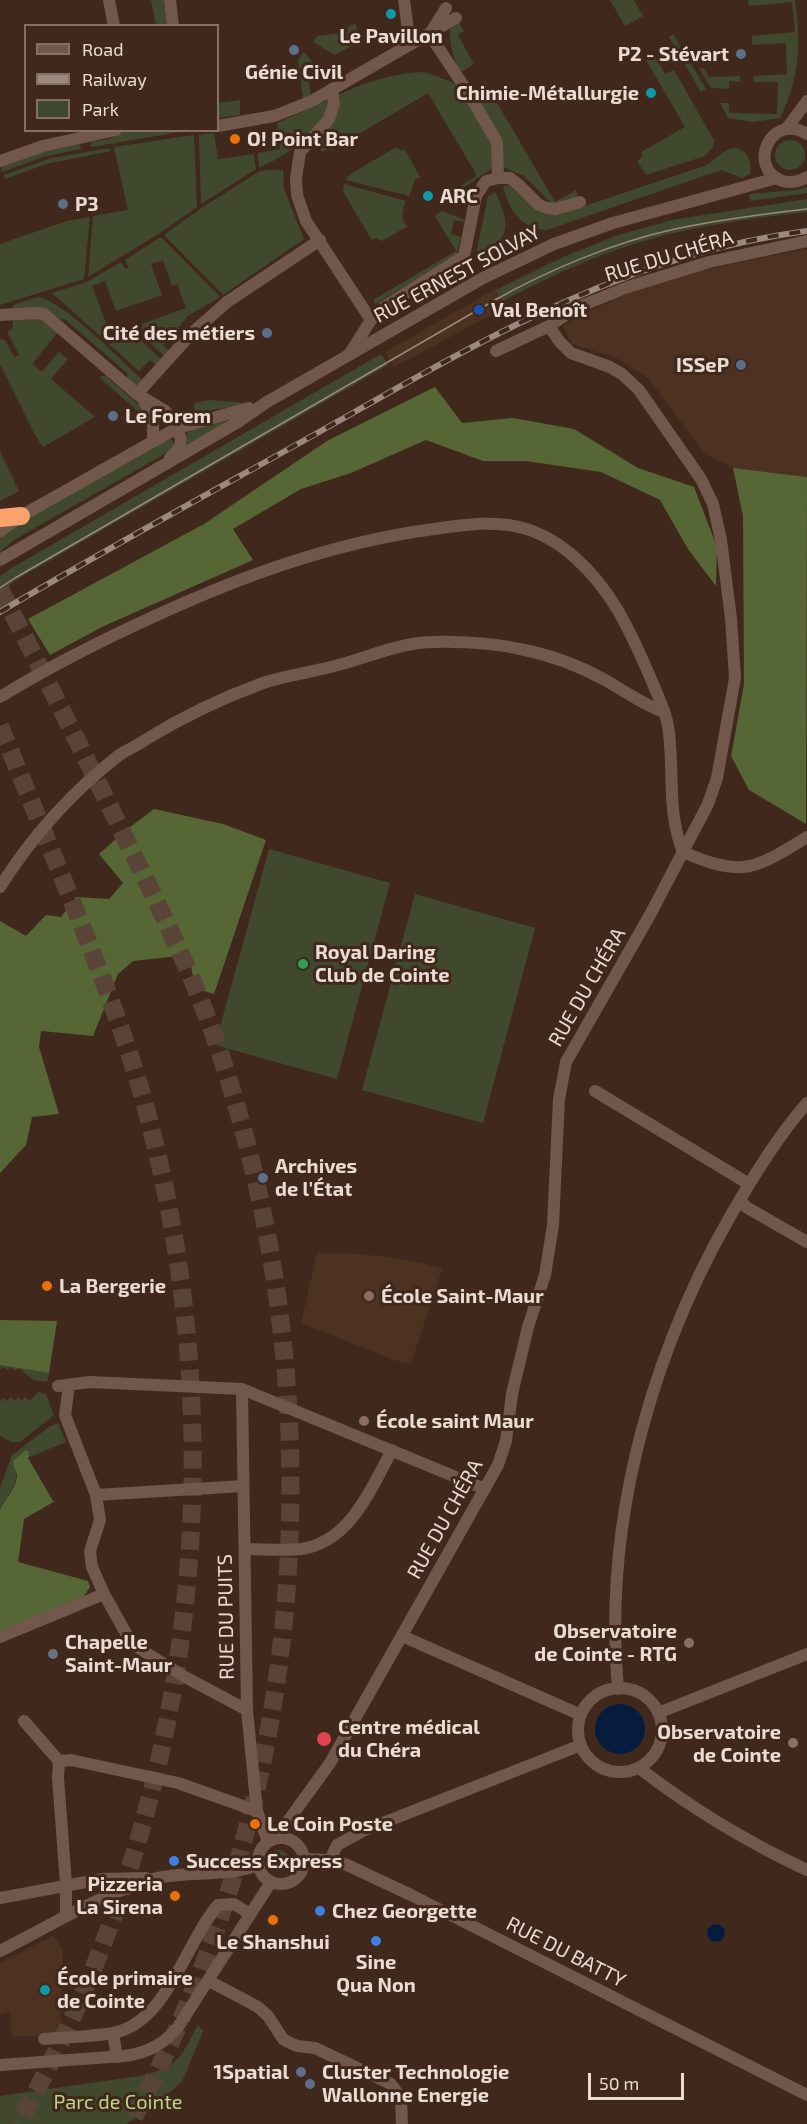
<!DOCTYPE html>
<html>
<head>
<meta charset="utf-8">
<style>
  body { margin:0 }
  #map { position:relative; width:807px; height:2124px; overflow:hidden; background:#40291c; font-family:"Exo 2",sans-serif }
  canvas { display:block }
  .legend { position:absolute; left:24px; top:24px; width:195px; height:108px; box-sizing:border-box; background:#40291c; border:2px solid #847065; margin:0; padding:8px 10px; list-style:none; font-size:18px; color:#eadbd3 }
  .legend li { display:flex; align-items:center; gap:12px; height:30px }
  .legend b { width:30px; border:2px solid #847065 }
  .scale { position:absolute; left:588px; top:2073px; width:96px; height:27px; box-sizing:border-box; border:3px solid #eadbd3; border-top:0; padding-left:8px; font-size:18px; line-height:21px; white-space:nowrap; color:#eadbd3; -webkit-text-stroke:4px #40291c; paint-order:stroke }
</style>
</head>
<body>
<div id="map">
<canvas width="807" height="2124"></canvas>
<ul class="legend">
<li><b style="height:8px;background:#72584a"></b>Road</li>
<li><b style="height:8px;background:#9b887e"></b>Railway</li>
<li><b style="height:16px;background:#40492d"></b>Park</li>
</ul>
<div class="scale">50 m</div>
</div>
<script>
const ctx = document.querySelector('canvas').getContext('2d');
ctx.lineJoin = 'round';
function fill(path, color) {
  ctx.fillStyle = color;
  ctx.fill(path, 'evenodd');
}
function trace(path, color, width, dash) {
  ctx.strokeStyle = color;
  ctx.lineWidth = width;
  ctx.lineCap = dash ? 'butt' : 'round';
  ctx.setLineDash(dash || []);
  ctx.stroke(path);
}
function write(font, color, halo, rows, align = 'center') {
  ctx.font = font + ' "Exo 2",sans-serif';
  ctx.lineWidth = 6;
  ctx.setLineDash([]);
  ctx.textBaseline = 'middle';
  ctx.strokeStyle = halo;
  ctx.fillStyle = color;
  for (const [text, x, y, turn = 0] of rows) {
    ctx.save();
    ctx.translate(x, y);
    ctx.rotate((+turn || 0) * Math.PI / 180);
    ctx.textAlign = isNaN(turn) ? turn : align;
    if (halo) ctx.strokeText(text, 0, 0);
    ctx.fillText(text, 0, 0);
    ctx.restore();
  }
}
const built = new Path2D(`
  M801,250H807V477L733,468L705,454L648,378L616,358L572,344L563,326L591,310L641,288L697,271Z
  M497,288L506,307L394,367L385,352Z
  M317,1253L355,1254L390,1257L423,1263L442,1269L411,1364L394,1360L301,1323Z
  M54,1935L63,1951L60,2035L12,2037L9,2011L0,2015V1963Z`);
const green = new Path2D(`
  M151,0H164L167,25H156Z
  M610,0H634L643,16L625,26Z
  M748,0H795C801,44 800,78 780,118L752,122L728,118L720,103H729V113L777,114L778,82H753L754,76L787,74L786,43L752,45V36L795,32L792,2L749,6Z
  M459,23L464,31L458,35L474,64L461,72C454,61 449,42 450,29Z
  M356,24L359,42L335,55L313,42L317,36L348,32V26Z
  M673,34L706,89L701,92L669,37Z
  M304,52L316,66L308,72L311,97L303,98L298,60Z
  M654,55L665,74L674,70L714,140L713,147L705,156L646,175L637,161L643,157L641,152L685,127L646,60Z
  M699,68H704L709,77L740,76V82L729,81V89L711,88Z
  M424,72L452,82L464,93L493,142V168L458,191V201L456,203L444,202L441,198L475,177L476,174L428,93L332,150L330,148L322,152L315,141L338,95C366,82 394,73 424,72Z
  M485,82L555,202L576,190L578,198L557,205L552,204L524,176L503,167L474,95Z
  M330,99C328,105 327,113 324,118C309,140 283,157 259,168L258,153L280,149L277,123Z
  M240,100V115L218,118V103Z
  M145,130H180V132L91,147V142L110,139L123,132Z
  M214,133L218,159L254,154L256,169L201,204L199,135Z
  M194,135L197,207L160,233L88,277L93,216L128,210L114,147Z
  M775 155a15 15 0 1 1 30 0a15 15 0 1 1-30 0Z
  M80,144L81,149L43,157L2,172L1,167L42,152Z
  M396,147L401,151L405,150L420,177L415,179L409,196L346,180L349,175Z
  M110,148L111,151L46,164L5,179L4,175L52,158Z
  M732,148C748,149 752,160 750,174L742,178L721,170L547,230C520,228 510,211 503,187L507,185C530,191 524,213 558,215L704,166C715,161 721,151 732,148Z
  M267,170H283L284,189L304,239L223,295L164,235L200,209L260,171Z
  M344,184L406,201C403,210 399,220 408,226L382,241L376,238L371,239L343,191Z
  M807,187V193L750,201L749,194L797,190Z
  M495,192C512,225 510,241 475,259L488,196Z
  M807,199V212C744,219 678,228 619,249C578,263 540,282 502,301L496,290L561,258L615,236L672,220Z
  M442,211L465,220L464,222L454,220L451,234L461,237L458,250L456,251L458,254L376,304L373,300L456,251L435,216Z
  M90,217L84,279L0,305V244L67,221Z
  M161,237L220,297L188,316L163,345L171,353L166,358L142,335V324L186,308L177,284L172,286L163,260L151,264L162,295L116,311L105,281L92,286L111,336L138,326V333H131L106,341L52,293L87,282L121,262L125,269L129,268L125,260Z
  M38,297C63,300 123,363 145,382L139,389L127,379V373L66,320L10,310L15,304Z
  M38,316L59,331L32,364L42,372L59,352L68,359L51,379L95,417L43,447L35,435L0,364V339L5,340L14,357L19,355L7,332L13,328V318Z
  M136,336L163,361L158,367L150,360L139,371L109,344Z
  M381,354L388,365L16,580L0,592V576L10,569Z
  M101,376H106L144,409L141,414L100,378Z
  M210,400L246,403L240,406L195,412L194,403Z
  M226,421L227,422L187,446V430Z
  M168,437L172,440L174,444L168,452L14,540L0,552V536L7,529Z
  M0,451L19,491L0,501Z
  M269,849L390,883L337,1079L215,1045Z
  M415,894L535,928L483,1123L362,1090Z
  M0,1365L49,1373L47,1382L33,1380L19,1368L15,1371L11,1367L7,1370L3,1367L0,1370Z
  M38,1392L46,1394L54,1415L20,1442H12L0,1436V1401L3,1398L7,1401L10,1397L15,1401L18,1397L22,1401L25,1397L30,1401Z
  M58,1423L66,1442L27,1458L16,1471C18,1487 5,1497 0,1511V1488L12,1455L49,1427Z
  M269 1860a10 10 0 1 1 20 0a10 10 0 1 1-20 0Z
  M198,2025L203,2031L182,2082L154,2106L126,2124H0V2096L140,2076C180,2066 179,2059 198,2025Z`);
const forest = new Path2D(`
  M435,387L462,423L513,418L574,429L638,468L694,487L717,547L716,586L688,549L660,500L601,472L526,461H483L426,440L351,473L301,489L233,529L253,560L104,626L50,655L28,619L204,524L327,441Z
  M733,468L807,477L806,824L749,790L731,756L744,684L743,516Z
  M154,809L223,824L266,840L214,994L195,988L189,955L133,961L118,974L93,1036L41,1031L39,1047L59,1114L32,1117L26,1145L0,1173V921L26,936L46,915L61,917L76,897L109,899L123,883L99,854L125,831Z
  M0,1320L57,1321L49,1373L0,1365Z
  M25,1451H28L29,1456L28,1458L53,1501H55L24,1519L18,1562L88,1581L90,1587L84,1596L0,1633V1511C4,1499 17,1489 17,1475C16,1470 13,1467 13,1461Z`);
const water = new Path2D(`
  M595 1729a25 25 0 1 1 50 0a25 25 0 1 1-50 0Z
  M707 1933a9 9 0 1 1 18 0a9 9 0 1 1-18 0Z`);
const highwayTunnel = new Path2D(`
  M0,589C42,671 84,753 124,836C158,904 192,972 217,1044C338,1398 310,1794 130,2124
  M0,726C26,789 52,852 78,916C105,984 132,1053 150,1124C237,1461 190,1821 18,2124`);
const minor = new Path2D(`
  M109,0L114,26
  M170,0L173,26
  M404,0L410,45
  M431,32L446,8
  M430,35L467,91L497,142L498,178
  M332,89L334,104L329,119L300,152L296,178L297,195L306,221L371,320
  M218,126L274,116L312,101L456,18
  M787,128L807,101
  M807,134C772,112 747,165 780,180C789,184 798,182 807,177
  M0,161L43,146L116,130
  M0,315L35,313L44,314L137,394L165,411L177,428L181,439L180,446L170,458
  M496,351L549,326L576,308L628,287L709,262L807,241
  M350,353L371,320L384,307L464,256L476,196L486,181L498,178H510L519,185L539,205L547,208L556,209L580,202
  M137,394L192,333L227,302L320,240
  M143,399L153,417V440
  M0,531L21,516L177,428L249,408
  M0,560L238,422L267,402L483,278L554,244L613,223L777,178
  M0,697C49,667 102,640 155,616C244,575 336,542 434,529C464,525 493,520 523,528C563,539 596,574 617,609C632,634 643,660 654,686C659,699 666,712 668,726C675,769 666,810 683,852
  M683,852C743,878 755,869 807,837
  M0,887C31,838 72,792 118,756C126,750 137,746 145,740C182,717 222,698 263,683C287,675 314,672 338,665C363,659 387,648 412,644C439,639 493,643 520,649C551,655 578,665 605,680C625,691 642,704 664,712
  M595,1091L749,1184
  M740,1199L746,1207L807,1242
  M69,1385L65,1415L96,1495L100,1520L90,1551L92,1567L104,1594L132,1644L185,1677L247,1710
  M58,1386L90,1382L242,1389L485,1489
  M242,1389L247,1710L257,1811L268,1842
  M96,1495L243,1486
  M245,1549C263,1549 283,1551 301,1549C350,1542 371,1489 392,1450
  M402,1636L581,1715
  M0,1637L104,1594
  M578 1730a42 42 0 1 1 84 0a42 42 0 1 1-84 0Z
  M618,1689C602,1515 656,1335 747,1188C765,1158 784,1129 807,1103
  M658,1713L807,1654
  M24,1721L59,1761
  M59,1761L71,1760L178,1783L257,1811
  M59,1761L58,1778L66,1884V1916
  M639,1768C691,1808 747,1842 807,1870
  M279,1838L283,1828L330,1763L498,1465L506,1441L512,1394L528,1327L545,1275L553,1225L559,1099L566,1062L651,913L708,804L717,778L735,678L731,618L721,540L713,504L701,479L639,390L622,374L610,367L571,353L559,341L549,326
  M258 1861a23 23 0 1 1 46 0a23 23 0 1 1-46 0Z
  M303,1859L330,1860L345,1864L411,1895L807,2095
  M330,1860L337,1845L365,1830L581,1745
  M0,1898L102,1879L146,1878
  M0,1951C50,1926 99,1895 153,1879C187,1870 225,1878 258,1865
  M209,1981L258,2007L268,2016L283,2039L288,2042L297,2046L315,2048L391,2084L401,2098L402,2124
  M113,2033L117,2057
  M44,2039C66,2037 90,2037 113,2033C167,2023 185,1943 218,1905L234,1904L250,1914
  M0,2065L124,2056C147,2053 163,2045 178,2027L271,1882`);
const highway = new Path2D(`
  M0,518L21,516`);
const tram = new Path2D(`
  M0,588L15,578L495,300C548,270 615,242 675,229C718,220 763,214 807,209`);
const rail = new Path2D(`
  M0,612C103,551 208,494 312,436C472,346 621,255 807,231`);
const markers = [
  [391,14,6,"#0f9aa8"],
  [294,50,6,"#5c6f8a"],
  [741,54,6,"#5c6f8a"],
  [651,93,6,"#0f9aa8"],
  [235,139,6,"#e8710a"],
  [428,196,6,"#0f9aa8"],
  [63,204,6,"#5c6f8a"],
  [479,310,6,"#1a4fb4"],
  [267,333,6,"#5c6f8a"],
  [741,365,6,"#5c6f8a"],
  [113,416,6,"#5c6f8a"],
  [303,964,6,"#2e9e5b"],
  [263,1178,6,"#5c6f8a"],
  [47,1286,6,"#e8710a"],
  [369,1296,6,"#8d6e63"],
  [364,1421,6,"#8d6e63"],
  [689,1643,6,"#8d6e63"],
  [53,1654,6,"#6b7280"],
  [324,1739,8,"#e0444e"],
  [793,1743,6,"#8d6e63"],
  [255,1824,6,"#e8710a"],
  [174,1861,6,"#3f7fe0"],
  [175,1896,6,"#e8710a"],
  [320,1911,6,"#3f7fe0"],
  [273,1920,6,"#e8710a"],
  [376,1941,6,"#3f7fe0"],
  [45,1990,6,"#0f9aa8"],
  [301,2072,6,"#5c6f8a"],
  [310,2084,6,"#5c6f8a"]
];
const poiNames = [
  ["Le Pavillon",391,36,"center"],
  ["P2 - Stévart",729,54,"right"],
  ["Génie Civil",294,72,"center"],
  ["Chimie-Métallurgie",639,93,"right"],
  ["O! Point Bar",247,139],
  ["ARC",440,196],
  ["P3",75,204],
  ["Val Benoît",491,310],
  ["Cité des métiers",255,333,"right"],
  ["ISSeP",729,365,"right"],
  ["Le Forem",125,416],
  ["Royal Daring",315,952],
  ["Club de Cointe",315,975],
  ["Archives",275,1166],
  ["de l'État",275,1189],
  ["La Bergerie",59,1286],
  ["École Saint-Maur",381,1296],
  ["École saint Maur",376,1421],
  ["Observatoire",677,1631,"right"],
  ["de Cointe - RTG",677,1654,"right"],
  ["Chapelle",65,1642],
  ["Saint-Maur",65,1665],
  ["Centre médical",338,1727],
  ["du Chéra",338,1750],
  ["Observatoire",781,1732,"right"],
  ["de Cointe",781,1755,"right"],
  ["Le Coin Poste",267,1824],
  ["Success Express",186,1861],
  ["Pizzeria",163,1884,"right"],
  ["La Sirena",163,1907,"right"],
  ["Chez Georgette",332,1911],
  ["Le Shanshui",273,1942,"center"],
  ["Sine",376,1962,"center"],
  ["Qua Non",376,1985,"center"],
  ["École primaire",57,1978],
  ["de Cointe",57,2001],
  ["1Spatial",289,2072,"right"],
  ["Cluster Technologie",322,2072],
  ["Wallonne Energie",322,2095]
];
const streetNames = [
  ["RUE DU CHÉRA",669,256,-17],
  ["RUE ERNEST SOLVAY",457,274,-28],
  ["RUE DU CHÉRA",587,987,-60],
  ["RUE DU CHÉRA",445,1519,-61],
  ["RUE DU PUITS",226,1617,-91],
  ["RUE DU BATTY",566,1952,27]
];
const parkNames = [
  ["Parc de Cointe",118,2102]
];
fill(built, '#4d3121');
fill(green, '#40492d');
fill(forest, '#576635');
fill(water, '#061c3f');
trace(highwayTunnel, '#5a4437', 18, [18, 9]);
trace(minor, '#72584a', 12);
trace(highway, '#faa26e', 18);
trace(tram, '#9b887e', 1.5);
trace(rail, '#9b887e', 6);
trace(rail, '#40291c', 4, [11]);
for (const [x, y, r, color] of markers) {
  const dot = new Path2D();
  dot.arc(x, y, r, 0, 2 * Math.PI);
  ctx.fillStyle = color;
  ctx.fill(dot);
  trace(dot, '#40291c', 2);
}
write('bold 20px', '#eadbd3', '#40291c', poiNames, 'left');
write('20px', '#eadbd3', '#40291c', streetNames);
write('20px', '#bcd488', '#40291c', parkNames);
</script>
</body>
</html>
